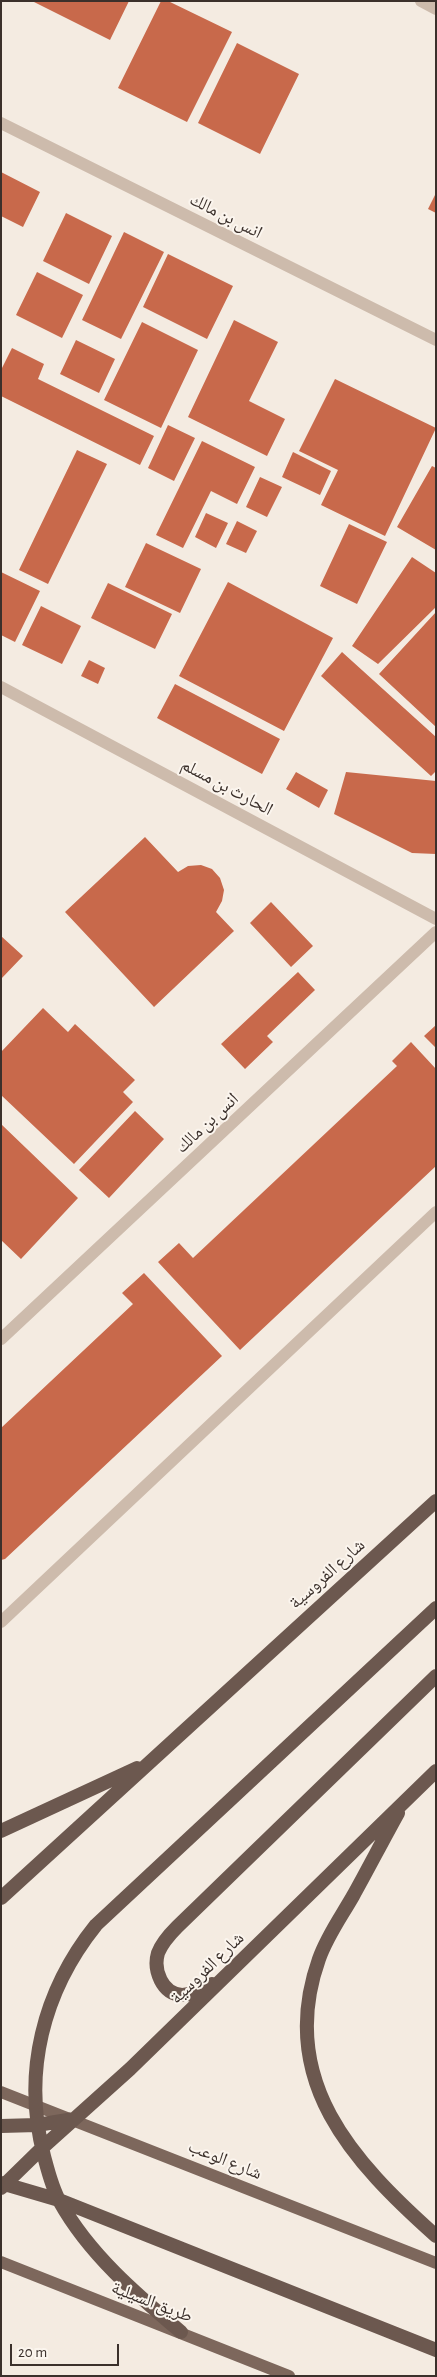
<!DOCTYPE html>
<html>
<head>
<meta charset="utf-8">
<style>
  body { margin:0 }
  #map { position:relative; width:437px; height:2377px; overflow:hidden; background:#f4ebe1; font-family:"Alegreya Sans",sans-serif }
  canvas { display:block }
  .frame { position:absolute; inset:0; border:2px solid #3b302b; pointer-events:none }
  .scale { position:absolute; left:10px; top:2344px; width:109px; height:22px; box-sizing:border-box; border:2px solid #3b302b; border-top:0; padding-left:6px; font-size:15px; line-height:18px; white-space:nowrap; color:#3b302b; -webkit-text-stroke:4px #fbf5ee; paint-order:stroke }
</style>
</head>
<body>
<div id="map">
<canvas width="437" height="2377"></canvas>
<div class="frame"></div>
<div class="scale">20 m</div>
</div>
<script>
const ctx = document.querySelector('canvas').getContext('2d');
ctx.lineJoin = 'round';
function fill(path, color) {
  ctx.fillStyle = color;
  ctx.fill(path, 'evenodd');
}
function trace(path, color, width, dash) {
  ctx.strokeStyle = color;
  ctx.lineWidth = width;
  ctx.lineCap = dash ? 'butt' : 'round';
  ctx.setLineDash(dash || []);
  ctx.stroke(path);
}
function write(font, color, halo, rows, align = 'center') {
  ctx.font = font + ' "Alegreya Sans","Noto Naskh Arabic",sans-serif';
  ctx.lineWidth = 4;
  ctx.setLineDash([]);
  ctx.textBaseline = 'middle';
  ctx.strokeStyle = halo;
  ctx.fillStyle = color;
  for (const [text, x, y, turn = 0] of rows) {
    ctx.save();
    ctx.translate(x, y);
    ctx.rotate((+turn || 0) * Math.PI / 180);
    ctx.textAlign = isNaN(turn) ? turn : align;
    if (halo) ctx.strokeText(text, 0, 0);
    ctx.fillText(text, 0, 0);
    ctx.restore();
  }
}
const building = new Path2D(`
  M32,1H129L110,40Z
  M161,1H168L232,32L187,122L118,88Z
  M237,43L299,74L260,154L198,123Z
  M1,172L40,192L23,227L1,216Z
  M436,193V213L428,209Z
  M66,213L112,236L89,284L43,261Z
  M124,232L164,252L121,339L82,320Z
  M168,254L233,286L207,339L143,307Z
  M37,272L83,295L62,338L16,315Z
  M234,320L278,342L249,401L285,419L267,456L188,417Z
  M142,322L198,350L161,428L104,400Z
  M76,340L115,359L99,393L60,374Z
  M12,348L44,364L38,379L154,436L140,465L1,396V370Z
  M335,379L436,428L385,536L321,505L338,470L299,451Z
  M168,425L195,438L174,481L148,468Z
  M202,441L255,467L237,504L211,491L183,548L156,535Z
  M77,450L107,464L48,584L19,570Z
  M293,452L331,471L320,495L282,477Z
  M432,466L436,468V550L397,527Z
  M260,477L282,487L267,517L246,507Z
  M206,513L228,523L216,548L195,537Z
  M237,521L257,531L246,553L226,544Z
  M349,524L387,542L357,604L320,586Z
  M146,543L201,569L180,613L125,587Z
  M412,557L436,573V607L378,664L352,646Z
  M1,572L40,591L15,642L1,635Z
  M228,582L333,638L284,731L179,676Z
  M108,583L172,614L155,649L91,618Z
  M41,606L81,626L62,664L22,645Z
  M436,612V727L379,674Z
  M342,652L436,737V771L431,776L321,676Z
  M89,660L105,668L98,684L81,676Z
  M175,684L280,739L262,774L157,718Z
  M296,772L328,790L319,808L286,789Z
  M346,772L436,781V854L412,853L334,814Z
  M145,837L178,872L188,866L201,865L212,869L220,878L224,890L222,901L216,912L234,931L154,1007L65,912Z
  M271,902L313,946L291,967L250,923Z
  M1,936L23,956L1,979Z
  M298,972L315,990L267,1036L273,1042L245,1069L221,1044Z
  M43,1008L68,1032L75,1024L135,1080L123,1092L133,1102L74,1164L1,1095V1052Z
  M436,1025V1048L424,1036Z
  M411,1042L436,1069V1166L240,1350L158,1262L179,1243L193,1258L397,1066L392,1061Z
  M135,1111L164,1139L109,1198L79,1170Z
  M1,1124L78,1198L21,1259L1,1240Z
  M144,1273L222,1356L5,1559L1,1560V1428L133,1304L122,1293Z`);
const minor = new Path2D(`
  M1,123L436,340
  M1,687L436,919
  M1,1339L436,932
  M1,1622L436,1212`);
const tertiary = new Path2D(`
  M421,1L436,9`);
const primary = new Path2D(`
  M1,2092L436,2263
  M1,2262L289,2376`);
const trunk = new Path2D(`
  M398,1813C383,1840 368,1869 353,1896C341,1917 327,1936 319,1959C276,2080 353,2162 436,2236
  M1,1831L137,1768
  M1,1898L436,1501
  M212,1984C203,1989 193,1995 182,1995C162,1994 153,1970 158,1953C162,1943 170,1934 177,1927L436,1676
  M1,2126L37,2125L74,2119
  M1,2183L59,2200L436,2350
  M1,2188L42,2148L130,2069L436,1771
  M181,2332C136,2294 89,2254 60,2202C52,2188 48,2171 44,2156C22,2073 43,1991 96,1925L436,1608`);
const streetNames = [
  ["انس بن مالك",226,216,27],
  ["الحارث بن مسلم",227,787,28],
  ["انس بن مالك",207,1123,-43],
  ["شارع الفروسية",327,1574,-42],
  ["شارع الفروسية",207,1968,-44],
  ["شارع الوعب",225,2160,22],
  ["طريق السيلية",152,2302,21]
];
fill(building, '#c8694b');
trace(minor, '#cdbbac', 12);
trace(tertiary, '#cdbbac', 12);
trace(primary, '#7d675c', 12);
trace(trunk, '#6c584f', 14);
write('18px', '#3b302b', '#fbf5ee', streetNames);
</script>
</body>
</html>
